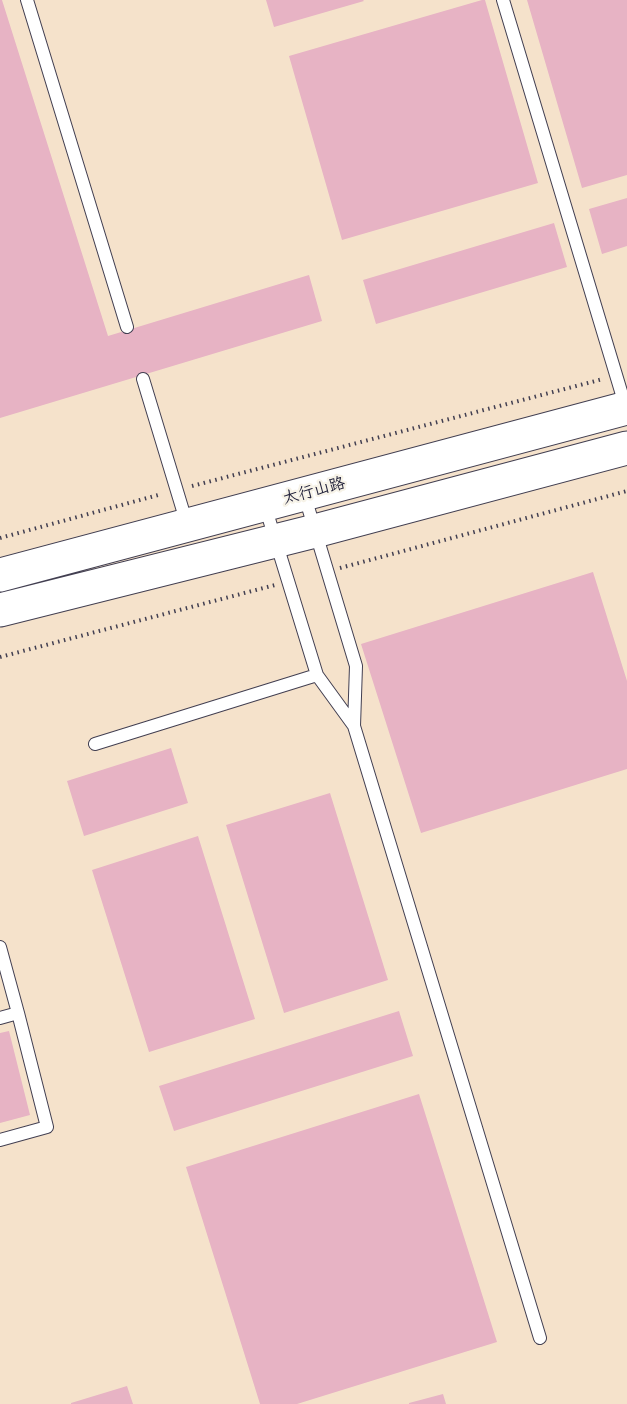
<!DOCTYPE html>
<html>
<head>
<meta charset="utf-8">
<style>
  body { margin:0 }
  canvas { display:block; background:#f5e2cb }
</style>
</head>
<body>
<canvas width="627" height="1404"></canvas>
<script>
const ctx = document.querySelector('canvas').getContext('2d');
ctx.lineJoin = 'round';
function fill(path, color) {
  ctx.fillStyle = color;
  ctx.fill(path, 'evenodd');
}
function trace(path, color, width, dash) {
  ctx.strokeStyle = color;
  ctx.lineWidth = width;
  ctx.lineCap = dash ? 'butt' : 'round';
  ctx.setLineDash(dash || []);
  ctx.stroke(path);
}
function write(font, color, halo, rows, align = 'center') {
  ctx.font = font + ' "Comic Neue","LXGW WenKai TC",sans-serif';
  ctx.lineWidth = 4.5;
  ctx.setLineDash([]);
  ctx.textBaseline = 'middle';
  ctx.strokeStyle = halo;
  ctx.fillStyle = color;
  for (const [text, x, y, turn = 0] of rows) {
    ctx.save();
    ctx.translate(x, y);
    ctx.rotate((+turn || 0) * Math.PI / 180);
    ctx.textAlign = isNaN(turn) ? turn : align;
    if (halo) ctx.strokeText(text, 0, 0);
    ctx.fillText(text, 0, 0);
    ctx.restore();
  }
}
const building = new Path2D(`
  M0,0H2L108,336L309,275L322,321L0,418Z
  M266,0H363L364,1L274,27Z
  M482,0H485L538,183L342,240L289,56Z
  M527,0H627V175L582,188Z
  M627,198V246L602,254L589,209Z
  M554,223L567,267L376,324L363,280Z
  M593,572L627,681V769L421,833L361,644Z
  M171,748L188,803L84,836L67,781Z
  M330,793L388,980L284,1013L226,825Z
  M198,836L255,1019L149,1052L92,870Z
  M399,1011L413,1056L174,1131L159,1086Z
  M9,1031L30,1115L0,1123V1033Z
  M419,1094L497,1342L297,1404H260L186,1167Z
  M127,1386L133,1404H71V1403Z
  M443,1394L446,1404H409V1403Z`);
const path = new Path2D(`
  M192,486L603,379
  M0,538L162,494
  M340,568L627,491
  M0,657L275,585`);
const lane = new Path2D(`
  M27,0L127,327
  M503,0L626,408
  M143,379L187,524
  M265,506L317,675L354,726L356,666L305,497
  M354,726L540,1338
  M95,744L317,675
  M0,947L18,1013
  M0,1018L18,1013L47,1127L0,1140`);
const secondary = new Path2D(`
  M0,575L627,408
  M0,610L315,531L627,448`);
const streetNames = [
  ["太行山路",314,491,-15]
];
fill(building, '#e7b3c4');
trace(lane, '#423f51', 14);
trace(secondary, '#423f51', 35);
trace(path, '#423f51', 4, [1.5, 4.5]);
trace(lane, '#fff', 12);
trace(secondary, '#fff', 33);
write('16px', '#22223b', '#f7f3e8', streetNames);
</script>
</body>
</html>
